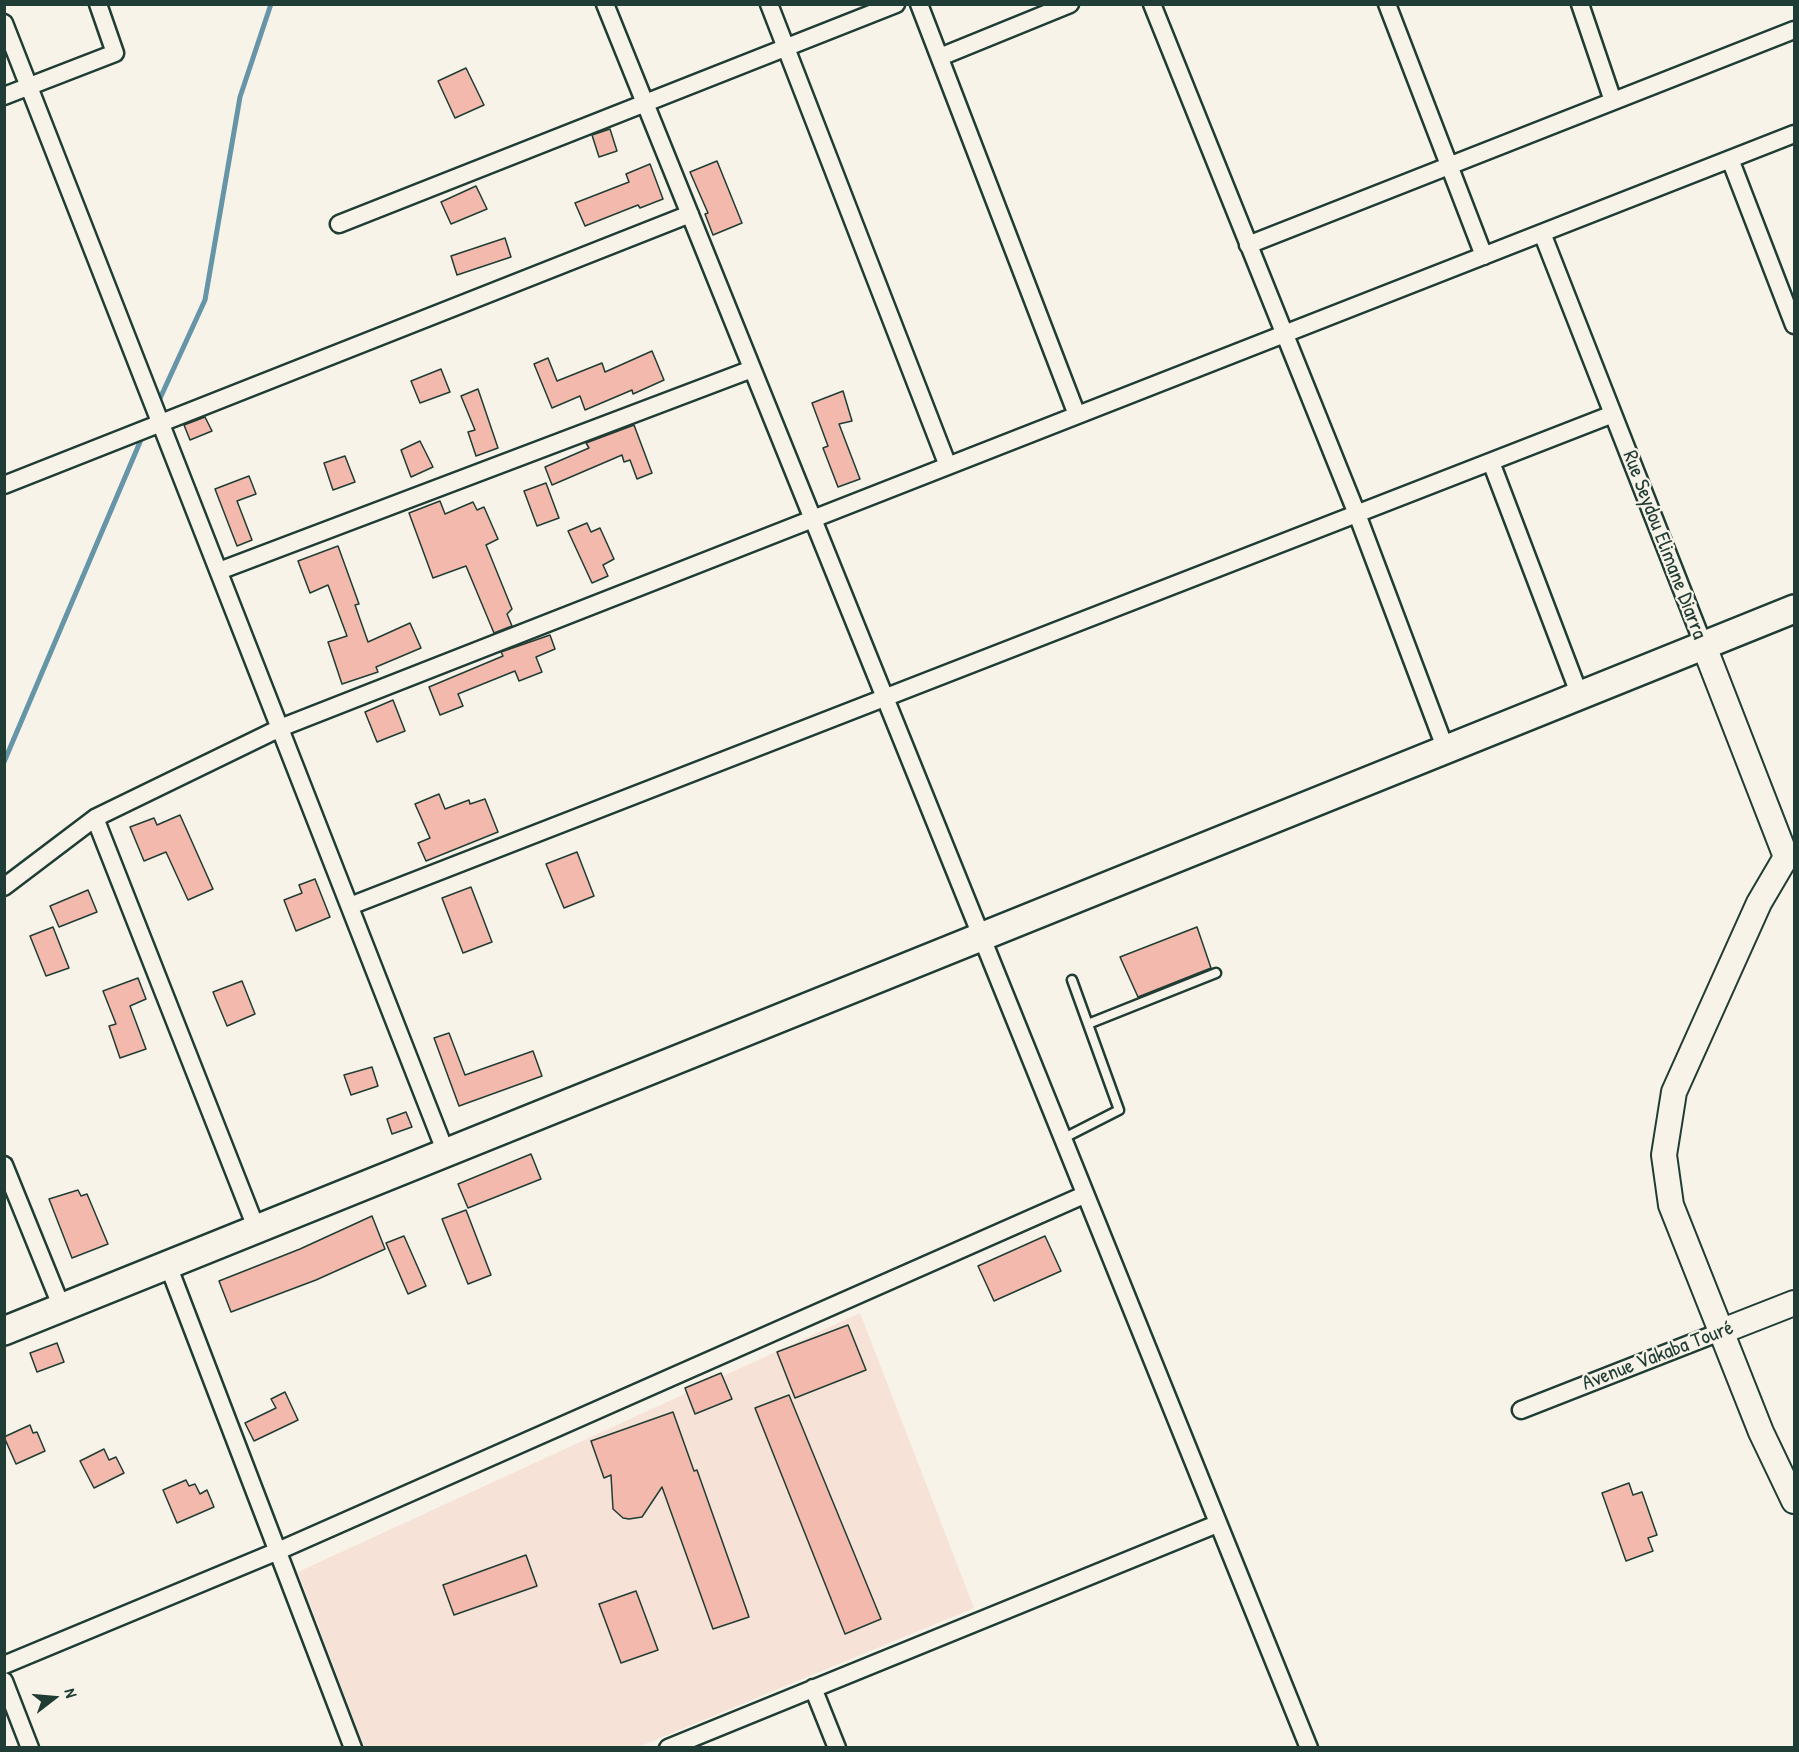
<!DOCTYPE html>
<html>
<head>
<meta charset="utf-8">
<style>
  body { margin:0 }
  #map { position:relative; width:1799px; height:1752px; overflow:hidden; background:#f7f3e8; font-family:"Patrick Hand",sans-serif }
  canvas { display:block }
  .frame { position:absolute; inset:0; border:6px solid #1f3d34; pointer-events:none }
  .north { position:absolute; left:24px; top:1668px; width:60px; height:60px; -webkit-text-stroke:4px #f7f3e8; paint-order:stroke; rotate:74deg; font-size:16px; font-weight:700; line-height:24px; text-align:center; color:#1f3d34 }
  .north::after { content:''; display:block; margin:auto; width:21px; height:27px; background:#1f3d34; clip-path:polygon(50% 0,100% 100%,50% 72%,0 100%) }
</style>
</head>
<body>
<div id="map">
<canvas width="1799" height="1752"></canvas>
<div class="frame"></div>
<div class="north">N</div>
</div>
<script>
const ctx = document.querySelector('canvas').getContext('2d');
ctx.lineJoin = 'round';
function fill(path, color) {
  ctx.fillStyle = color;
  ctx.fill(path, 'evenodd');
}
function trace(path, color, width, dash) {
  ctx.strokeStyle = color;
  ctx.lineWidth = width;
  ctx.lineCap = dash ? 'butt' : 'round';
  ctx.setLineDash(dash || []);
  ctx.stroke(path);
}
function write(font, color, halo, rows, align = 'center') {
  ctx.font = font + ' "Patrick Hand",sans-serif';
  ctx.lineWidth = 4.5;
  ctx.setLineDash([]);
  ctx.textBaseline = 'middle';
  ctx.strokeStyle = halo;
  ctx.fillStyle = color;
  for (const [text, x, y, turn = 0] of rows) {
    ctx.save();
    ctx.translate(x, y);
    ctx.rotate((+turn || 0) * Math.PI / 180);
    ctx.textAlign = isNaN(turn) ? turn : align;
    if (halo) ctx.strokeText(text, 0, 0);
    ctx.fillText(text, 0, 0);
    ctx.restore();
  }
}
const built = new Path2D(`
  M860,1313L974,1608L638,1747H364L298,1572Z`);
const stream = new Path2D(`
  M157,405L205,300L240,97L271,4
  M4,762L143,435`);
const building = new Path2D(`
  M466,68L484,105L455,118L438,81Z
  M610,129L617,151L599,157L592,135Z
  M717,161L742,223L713,235L705,214L708,213L690,172Z
  M650,164L663,199L640,208L638,205L585,226L575,203L629,182L626,174Z
  M476,186L487,209L451,224L441,202Z
  M505,238L511,257L457,275L451,256Z
  M652,351L664,380L633,394L632,390L585,410L580,396L552,408L534,364L548,358L557,381L602,363L605,372Z
  M441,369L450,392L420,403L411,381Z
  M478,389L498,448L476,456L468,432L475,430L461,396Z
  M843,391L852,421L839,424L860,479L838,487L823,448L828,446L812,403Z
  M205,417L212,431L190,440L184,425Z
  M634,425L652,473L637,479L630,460L624,462L622,455L552,485L545,467L589,448L586,443Z
  M420,441L433,467L411,477L401,450Z
  M345,456L355,482L333,490L324,463Z
  M249,476L256,494L237,501L252,540L237,546L215,489Z
  M546,483L559,518L537,526L524,491Z
  M440,501L445,514L473,502L477,510L484,507L498,539L486,545L512,609L507,614L512,626L494,633L466,566L433,578L409,513Z
  M587,523L591,532L600,528L614,559L603,565L608,576L592,583L568,531Z
  M338,546L359,604L355,605L368,642L410,623L421,648L376,667L378,672L342,684L328,642L347,636L328,585L310,593L298,561Z
  M550,635L555,649L536,657L542,672L519,681L515,671L458,694L463,706L440,715L429,687L503,656L501,652Z
  M393,700L405,731L377,742L365,712Z
  M439,794L445,809L469,800L470,804L485,799L498,832L426,861L418,843L430,838L415,804Z
  M180,815L213,889L188,900L166,852L144,861L130,827L154,818L157,825Z
  M577,852L594,896L564,908L546,864Z
  M315,879L330,917L296,931L284,900L302,893L299,885Z
  M471,887L492,942L463,953L442,898Z
  M88,890L97,912L59,927L50,906Z
  M53,927L69,968L46,976L30,936Z
  M1197,927L1211,968L1138,997L1120,957Z
  M138,978L146,999L130,1006L146,1049L120,1058L109,1026L116,1024L103,991Z
  M242,981L255,1014L227,1026L213,992Z
  M449,1033L465,1075L533,1051L542,1076L459,1106L434,1038Z
  M372,1067L378,1086L351,1095L344,1075Z
  M406,1112L412,1127L392,1134L387,1119Z
  M531,1154L541,1179L468,1208L458,1184Z
  M78,1190L81,1196L87,1194L108,1244L72,1258L49,1199Z
  M466,1210L491,1275L468,1284L442,1219Z
  M372,1216L385,1249L316,1280L231,1312L219,1281L300,1249Z
  M404,1236L426,1286L408,1294L386,1243Z
  M1045,1236L1061,1271L994,1301L978,1266Z
  M848,1325L866,1370L795,1398L777,1352Z
  M57,1343L64,1362L37,1372L30,1353Z
  M721,1373L732,1399L695,1414L685,1388Z
  M285,1392L298,1420L254,1441L245,1423L276,1408L271,1399Z
  M789,1395L881,1619L845,1634L755,1408Z
  M673,1412L694,1471L697,1470L749,1617L713,1629L662,1487L642,1517L629,1519L623,1518L613,1509L611,1475L604,1478L591,1441Z
  M30,1425L33,1433L37,1432L45,1451L16,1464L4,1437Z
  M104,1449L109,1460L116,1457L124,1473L94,1488L80,1461Z
  M186,1480L189,1486L195,1484L200,1494L207,1490L214,1507L177,1523L163,1490Z
  M1629,1483L1633,1495L1642,1492L1657,1535L1648,1538L1653,1551L1626,1561L1602,1493Z
  M526,1555L537,1586L454,1615L443,1585Z
  M636,1591L658,1650L621,1663L599,1604Z`);
const lane = new Path2D(`
  M1088,1024L1216,973
  M1062,1139L1119,1110L1072,980`);
const street = new Path2D(`
  M605,4L1309,1748
  M769,4L948,466
  M919,4L1077,415
  M1152,4L1357,514L1446,750
  M1387,4L1484,256
  M1580,4L1613,101
  M4,23L446,1153
  M940,57L1070,4
  M4,96L115,53L98,4
  M1730,159L1794,325
  M339,224L896,4
  M1542,233L1704,646
  M1248,245L1794,30
  M1491,462L1580,696
  M4,485L690,214
  M219,571L752,369
  M95,818L257,1230
  M4,887L95,818L280,728L1794,134
  M350,906L1613,414
  M4,1165L62,1308
  M168,1265L353,1748
  M1521,1410L1720,1332
  M4,1665L278,1551L1084,1195
  M4,1681L30,1748
  M813,1688L837,1748
  M668,1748L1217,1524`);
const secondary = new Path2D(`
  M1704,646L1786,857L1759,903L1674,1092L1664,1155L1671,1205L1761,1432L1794,1501
  M1720,1332L1794,1303`);
const primary = new Path2D(`
  M4,1331L1794,609`);
const streetNames = [
  ["Rue Seydou Elimane Diarra",1664,545,69],
  ["Avenue Vakaba Touré",1658,1356,-21]
];
fill(built, '#f6e2d6');
trace(stream, '#6795a8', 5);
fill(building, '#f3b9ac');
trace(building, '#1f3d34', 1.5);
trace(lane, '#1f3d34', 13);
trace(street, '#1f3d34', 21);
trace(secondary, '#1f3d34', 28);
trace(primary, '#1f3d34', 32);
trace(lane, '#f7f3e8', 8);
trace(street, '#f7f3e8', 16);
trace(secondary, '#f7f3e8', 24);
trace(primary, '#f7f3e8', 27);
write('21px', '#1f3d34', '#f7f3e8', streetNames);
</script>
</body>
</html>
